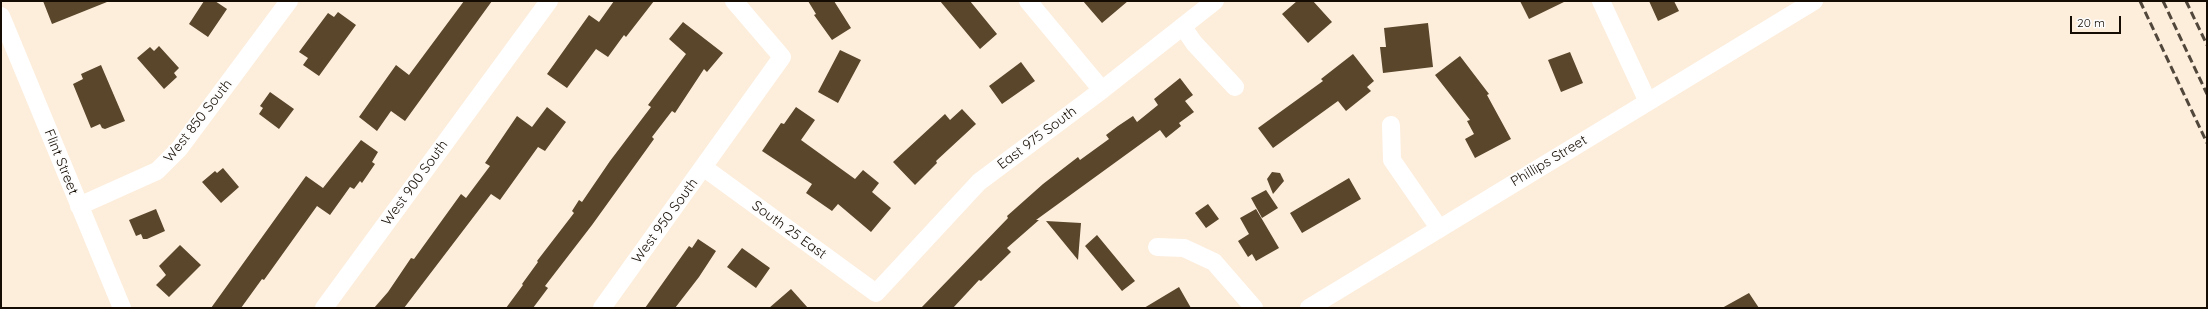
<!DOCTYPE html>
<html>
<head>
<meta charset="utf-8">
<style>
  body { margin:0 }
  #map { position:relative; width:2208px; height:309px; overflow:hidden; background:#fdeddb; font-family:Quicksand,sans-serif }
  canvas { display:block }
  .frame { position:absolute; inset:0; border:2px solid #150d04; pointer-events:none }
  .scale { position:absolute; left:2070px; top:16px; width:51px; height:18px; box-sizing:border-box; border:2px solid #150d04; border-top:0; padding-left:5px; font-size:12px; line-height:14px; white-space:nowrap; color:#150d04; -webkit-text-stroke:3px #fdfdfd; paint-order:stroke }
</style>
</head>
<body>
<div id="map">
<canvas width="2208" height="309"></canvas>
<div class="frame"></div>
<div class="scale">20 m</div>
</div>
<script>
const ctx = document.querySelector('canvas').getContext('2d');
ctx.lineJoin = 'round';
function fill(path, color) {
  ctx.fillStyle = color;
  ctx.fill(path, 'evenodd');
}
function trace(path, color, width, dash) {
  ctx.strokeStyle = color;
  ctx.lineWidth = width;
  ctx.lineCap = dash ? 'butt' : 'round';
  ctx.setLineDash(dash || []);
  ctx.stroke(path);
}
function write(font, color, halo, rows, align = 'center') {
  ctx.font = font + ' Quicksand,sans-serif';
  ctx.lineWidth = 4;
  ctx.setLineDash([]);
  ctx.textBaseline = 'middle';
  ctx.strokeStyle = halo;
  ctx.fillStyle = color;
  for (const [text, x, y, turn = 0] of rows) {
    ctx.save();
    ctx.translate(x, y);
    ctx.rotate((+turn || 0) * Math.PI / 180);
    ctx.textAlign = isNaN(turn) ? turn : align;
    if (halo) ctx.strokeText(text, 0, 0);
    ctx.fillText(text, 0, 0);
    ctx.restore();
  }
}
const building = new Path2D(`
  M43,1H107V2L52,24Z
  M204,1H215L227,9L208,37L189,24Z
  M464,1H492L405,121L391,111L377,131L359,117L396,65L409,75Z
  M614,1H654L626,37L624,35L608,57L596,49L567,88L547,74L589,15L599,22Z
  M808,1H834L851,28L832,40L814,15L816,14Z
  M940,1H970L997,34L980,49Z
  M1083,1H1128L1102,23Z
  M1297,1H1313L1332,22L1308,43L1282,14Z
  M1520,1H1566L1529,19Z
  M1649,1H1674L1679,11L1658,21Z
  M338,12L356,25L319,76L303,65L308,58L299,52L328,13L334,17Z
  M683,22L723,53L707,72L704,69L675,113L672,111L652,137L654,139L592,225L545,286L548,288L533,308H506L523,285L522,284L538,262L537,261L574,213L572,211L579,200L582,202L610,161L651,107L648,105L686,54L669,39Z
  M1428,23L1433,67L1383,73L1380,47H1386L1384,28Z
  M159,46L179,68L174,73L177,77L164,89L137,58L150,47L154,51Z
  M840,50L861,60L838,103L818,92Z
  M1570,52L1583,83L1561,92L1548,60Z
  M1353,54L1374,81L1367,87L1371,91L1346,111L1338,101L1273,148L1258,128L1323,81L1321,79Z
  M1460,56L1489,94L1487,95L1511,139L1475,158L1465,139L1474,134L1467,121L1470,120L1435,75Z
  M1021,62L1035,81L1002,104L989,86Z
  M101,65L125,121L105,129L102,128L100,124L91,128L73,84L83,79L81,74Z
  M1180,78L1193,95L1185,101L1194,112L1179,123L1181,126L1166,138L1160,130L1036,220H1039L1007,248L1011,252L981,281L979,280L953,308H921L1008,218L1007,216L1043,184L1078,157L1080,160L1109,139L1106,135L1118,126L1133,116L1137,122L1158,105L1154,99Z
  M270,92L294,109L279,129L259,114L263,108L260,106Z
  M547,107L566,122L545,151L538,147L500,200L491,194L404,308H374L388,292L411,258L414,259L461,194L466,198L490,166L485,163L517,116L532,127Z
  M796,107L815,120L801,140L855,179L863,170L879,183L872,192L891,208L871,232L838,204L832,211L806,193L812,184L762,151L781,123L784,124Z
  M962,109L976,124L936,161L937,163L915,185L893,162L945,114L950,120Z
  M361,140L378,152L372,162L375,164L362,183L360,181L354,189L350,187L330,215L317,206L264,280L262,279L241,308H211L306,176L323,188Z
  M223,168L239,187L221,203L202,182L215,171L217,173Z
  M1272,172L1280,173L1284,181L1273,194L1267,179Z
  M1349,178L1361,199L1302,233L1290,213Z
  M1266,190L1278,208L1262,218L1251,198Z
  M1208,204L1219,219L1206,228L1195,213Z
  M156,209L165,231L147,239H143L141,234L136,236L129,220Z
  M1256,209L1279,248L1256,261L1252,254L1248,257L1238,241L1249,234L1240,218Z
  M1046,221L1081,223L1078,260Z
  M1097,235L1135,281L1122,291L1085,246Z
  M698,239L716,251L699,277L675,308H645L689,246L692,248Z
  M180,245L201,265L169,297L156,285L166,275L159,266Z
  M742,248L770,268L756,288L727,267Z
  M1179,287L1191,308H1144Z
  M791,289L808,308H769Z
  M1749,293L1759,308H1722Z`);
const minor = new Path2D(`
  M1028,1L1102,90
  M1601,1L1648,102
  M1,16L122,308
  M1183,27L1194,43L1235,87
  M1391,125L1392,160L1439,228
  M703,167L876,293L979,182L1102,90L1215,1
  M79,206L157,171L179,149L289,1
  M1157,247L1184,248L1214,262L1254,308
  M324,308L549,1
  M602,308L782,57L734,1
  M1309,308L1814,1`);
const rail = new Path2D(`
  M2140,1L2207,143
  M2163,1L2207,94
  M2186,1L2207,45`);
const streetNames = [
  ["West 850 South",198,121,-52],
  ["East 975 South",1037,138,-37],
  ["Phillips Street",1549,161,-31],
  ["Flint Street",61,162,68],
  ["West 900 South",415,183,-54],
  ["West 950 South",665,221,-54],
  ["South 25 East",789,230,36]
];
fill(building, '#59462b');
trace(minor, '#fff', 18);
trace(rail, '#51473b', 3, [8, 4]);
write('14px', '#150d04', '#fdfdfd', streetNames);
</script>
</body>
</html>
